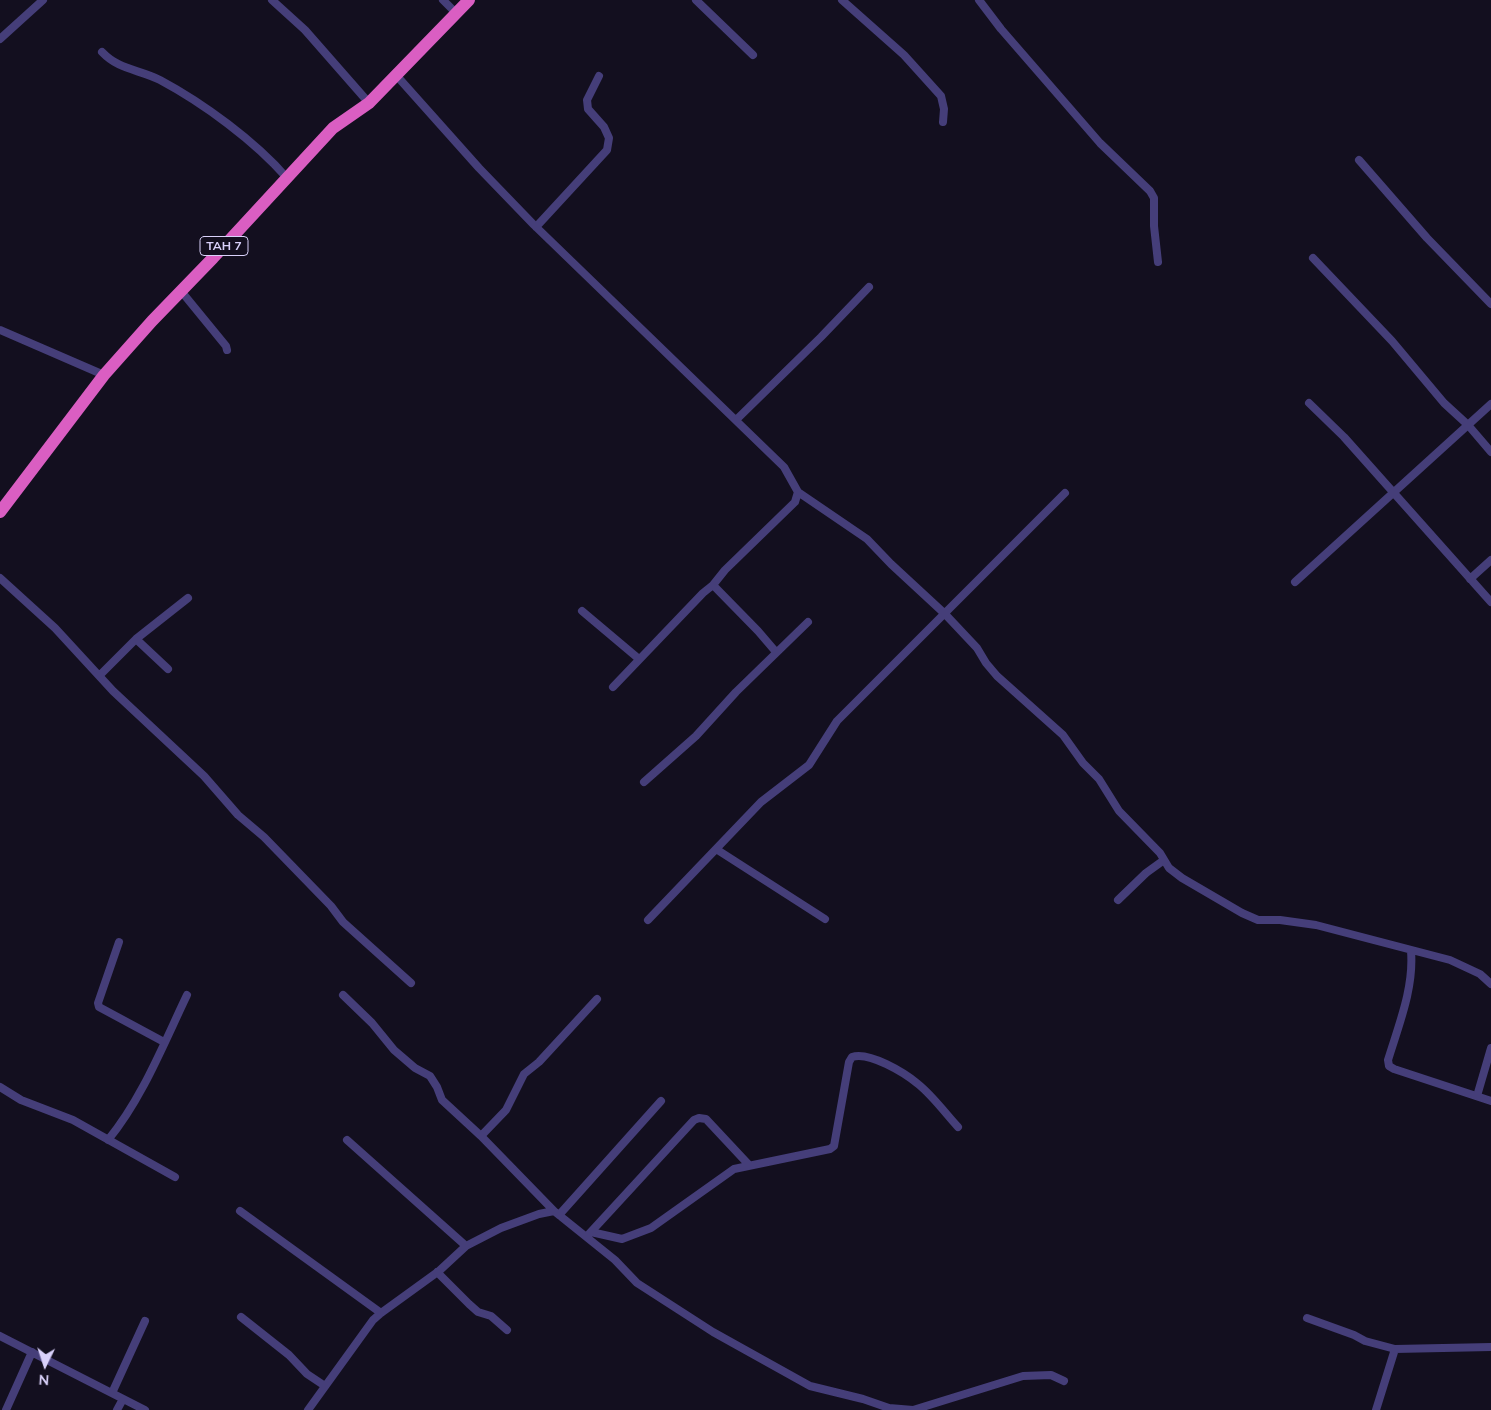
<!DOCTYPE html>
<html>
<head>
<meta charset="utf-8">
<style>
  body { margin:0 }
  #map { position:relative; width:1491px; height:1410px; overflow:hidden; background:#130f1f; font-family:Mulish,sans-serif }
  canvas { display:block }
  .north { position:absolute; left:20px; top:1340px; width:50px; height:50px; -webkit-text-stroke:4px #130f1f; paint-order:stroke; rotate:184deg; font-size:14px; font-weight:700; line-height:20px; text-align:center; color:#d9d1fa }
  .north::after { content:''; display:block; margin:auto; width:18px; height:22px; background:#d9d1fa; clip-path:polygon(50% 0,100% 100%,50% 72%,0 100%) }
</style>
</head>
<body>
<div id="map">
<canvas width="1491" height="1410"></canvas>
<div class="north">N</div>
</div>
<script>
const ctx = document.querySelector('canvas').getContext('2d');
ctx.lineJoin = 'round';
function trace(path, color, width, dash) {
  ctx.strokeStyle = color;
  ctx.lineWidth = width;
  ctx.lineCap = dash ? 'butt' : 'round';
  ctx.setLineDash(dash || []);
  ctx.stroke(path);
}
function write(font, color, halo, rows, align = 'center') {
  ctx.font = font + ' Mulish,sans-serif';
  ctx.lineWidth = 5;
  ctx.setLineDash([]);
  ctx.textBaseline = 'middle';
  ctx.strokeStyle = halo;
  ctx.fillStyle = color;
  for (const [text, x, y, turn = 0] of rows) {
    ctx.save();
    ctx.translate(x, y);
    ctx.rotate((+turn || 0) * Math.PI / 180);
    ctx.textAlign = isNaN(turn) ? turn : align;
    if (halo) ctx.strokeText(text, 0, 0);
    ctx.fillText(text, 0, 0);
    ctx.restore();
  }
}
const minor = new Path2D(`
  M272,0L305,30L369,103
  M443,0L456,13
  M696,0L753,55
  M842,0L904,55L941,96L944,109L943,122
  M979,0L1001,29L1100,143L1150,191L1154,198V226L1158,262
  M0,39L43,0
  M102,52C119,70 138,69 160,80C203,103 255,141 287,178
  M396,75L479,168L534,225L784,467L798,492L867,539L891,564L945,614L977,648L986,663L997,676L1063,735L1083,763L1099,779L1119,811L1160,853L1169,868L1182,878L1242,913L1258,920H1280L1316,925L1450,960L1480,974L1491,984
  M1359,160L1427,238L1491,304
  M536,227L607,150L609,138L604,127L588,109L587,100L599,76
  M1313,258L1392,341L1444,403L1468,425L1491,452
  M181,291L226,346L227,350
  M0,330L104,375
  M1309,403L1344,437L1491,602
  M736,420L821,337L869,287
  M0,578L55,628L113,691L204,776L238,815L264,837L331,906L343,922L411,983
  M1470,579L1491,560
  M1295,582L1491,404
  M582,611L639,659
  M136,639L168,669
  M776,652L758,631L713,585L725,570L795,502L798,492
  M100,675L136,639L188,598
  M613,687L703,593L713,585
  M644,782L696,736L736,692L808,622
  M716,849L825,919
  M1118,900L1146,873L1164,860
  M648,920L761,802L809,765L837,721L1065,493
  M119,942L98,1003L99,1007L164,1042
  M1411,951C1414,988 1399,1024 1388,1060L1389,1066L1394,1069L1491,1101
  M343,995L372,1023L394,1050L415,1068L430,1076L437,1087L442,1100L481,1136
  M0,1087L21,1100L73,1120L175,1177
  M1477,1096L1491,1048
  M108,1140C142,1099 164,1043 187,995
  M347,1140L466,1246
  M240,1211L381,1313
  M554,1211L481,1136L506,1110L524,1074L539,1062L597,999
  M559,1215L661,1101
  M591,1232L622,1239L651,1228L734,1169L830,1149L834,1146L849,1062L852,1057C869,1051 905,1073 918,1084C933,1096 945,1113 958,1127
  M589,1234L694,1120L699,1118L706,1119L749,1165
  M437,1272L469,1304L478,1312L491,1316L507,1330
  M241,1317L289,1355L307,1374L325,1386
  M1307,1318L1354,1335L1365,1341L1395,1349L1491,1347
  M0,1336L145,1410
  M112,1393L145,1321
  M6,1410L32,1352
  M117,1410L123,1399
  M308,1410L373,1320L381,1313L439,1271L466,1246L501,1228L539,1214L554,1211L615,1260L637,1283L713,1332L810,1386L863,1399L889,1408L913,1410L1023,1376L1051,1375L1064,1381
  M1376,1410L1395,1349`);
const trunk = new Path2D(`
  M0,512L104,375L152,321L213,258L333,128L369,103L469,0`);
const shields = [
  [224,246,48]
];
const shieldNames = [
  ["TAH 7",224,246]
];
trace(minor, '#453e79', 8);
trace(trunk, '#da5ec2', 12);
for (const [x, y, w] of shields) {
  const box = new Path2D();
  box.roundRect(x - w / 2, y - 9.5, w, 19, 4);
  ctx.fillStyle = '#130f1f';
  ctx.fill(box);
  trace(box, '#d9d1fa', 1);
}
write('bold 12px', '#d9d1fa', null, shieldNames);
</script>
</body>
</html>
